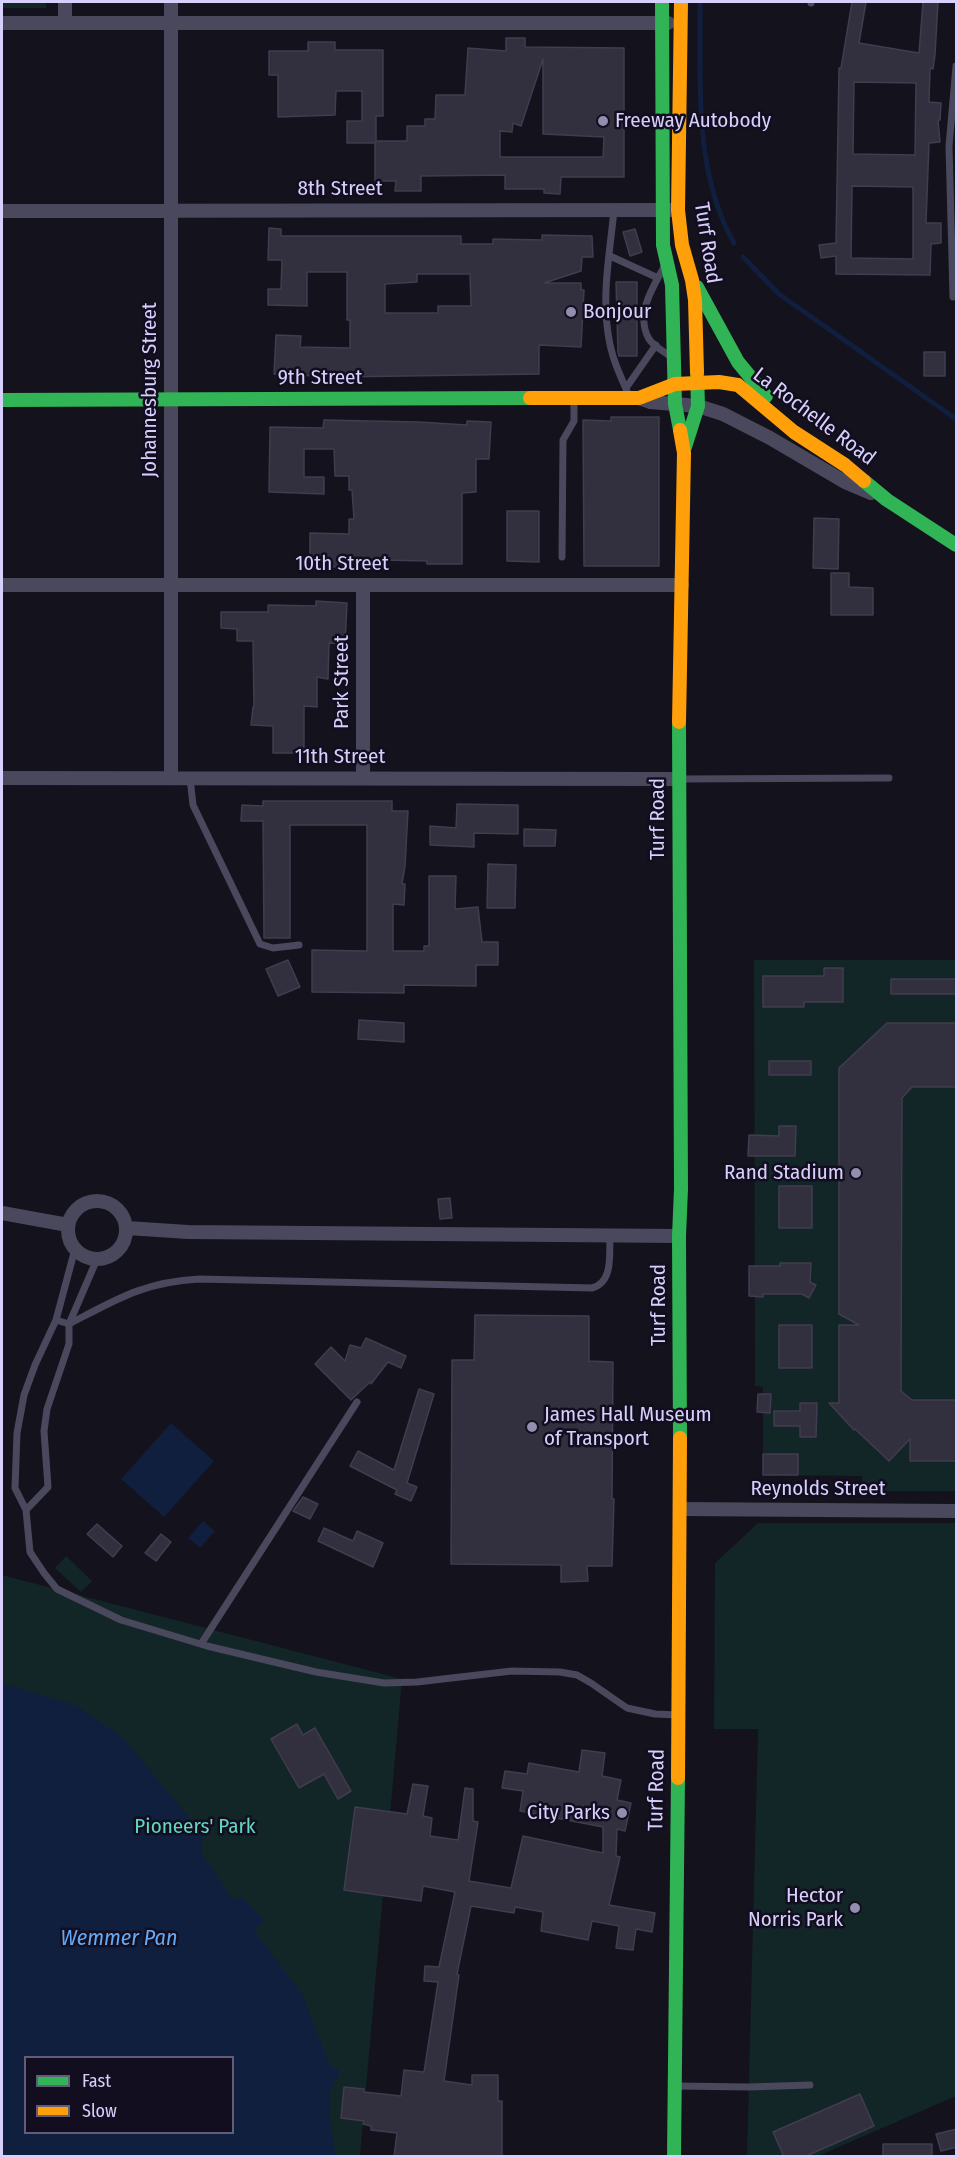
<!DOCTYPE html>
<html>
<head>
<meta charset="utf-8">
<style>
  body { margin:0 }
  #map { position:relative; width:958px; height:2158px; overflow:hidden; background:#14121c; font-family:"Fira Sans Condensed",sans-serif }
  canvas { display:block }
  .frame { position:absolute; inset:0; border:3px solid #d8d0fc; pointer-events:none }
  .legend { position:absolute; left:24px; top:2056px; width:210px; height:78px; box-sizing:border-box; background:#120e20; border:2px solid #615c78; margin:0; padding:8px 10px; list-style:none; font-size:18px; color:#d8d0fc }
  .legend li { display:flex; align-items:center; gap:12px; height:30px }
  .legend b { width:30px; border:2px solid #615c78 }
</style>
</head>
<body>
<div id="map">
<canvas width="958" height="2158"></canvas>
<div class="frame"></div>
<ul class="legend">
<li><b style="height:8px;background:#30b455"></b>Fast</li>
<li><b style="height:8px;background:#ff9f0a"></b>Slow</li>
</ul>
</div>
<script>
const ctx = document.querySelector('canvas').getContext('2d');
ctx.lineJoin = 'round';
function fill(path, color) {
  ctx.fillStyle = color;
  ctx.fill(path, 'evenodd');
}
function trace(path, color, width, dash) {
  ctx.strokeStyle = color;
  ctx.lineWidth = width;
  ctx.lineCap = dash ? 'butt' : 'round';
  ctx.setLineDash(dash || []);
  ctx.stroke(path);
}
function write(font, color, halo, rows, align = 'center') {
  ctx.font = font + ' "Fira Sans Condensed",sans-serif';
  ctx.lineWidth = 5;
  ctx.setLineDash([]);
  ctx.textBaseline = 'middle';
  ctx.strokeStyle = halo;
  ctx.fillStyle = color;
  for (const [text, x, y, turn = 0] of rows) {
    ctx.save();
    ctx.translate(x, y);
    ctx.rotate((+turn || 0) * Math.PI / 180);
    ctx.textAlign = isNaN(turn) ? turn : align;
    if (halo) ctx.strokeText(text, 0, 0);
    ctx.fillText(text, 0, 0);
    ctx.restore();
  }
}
const green = new Path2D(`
  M2,2H46V8H2Z
  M754,960H956V1491H862V1476L763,1475V1387L755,1386Z
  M758,1523H956V2096L818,2156H747L758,1729H714L715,1563Z
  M66,1556L92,1581L81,1592L55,1568Z
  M2,1575L402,1679L360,2156H2ZM26,2058H232V2132H26Z`);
const water = new Path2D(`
  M171,1423L214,1461L164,1517L121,1479Z
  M203,1521L215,1531L200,1548L188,1538Z
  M2,1683L75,1705L124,1739L203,1834L201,1852L233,1900L242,1896L264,1921L254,1930L303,1996L330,2066L339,2070C339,2080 331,2083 330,2092C328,2115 332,2134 336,2156H2ZM26,2058H232V2132H26Z`);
const stream = new Path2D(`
  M700,2C701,81 693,171 734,243
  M743,257L779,294L956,419`);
const building = new Path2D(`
  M852,2H866L859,43L919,53L923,2H938L935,55L933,69L930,68L929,102L941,103L940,120H938L940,142L929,143L926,223H941V243L931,244L930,275L836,274V256L821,258L819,245L836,243L839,68H841ZM854,82L916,83L915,155L853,154ZM852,186L913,187V259L851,258Z
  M506,38H525V47L624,48V177H561L560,194L544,193V189H505V175L421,176V191H395L396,181H375V143H347V121H362V91H336L335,115L278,117V75H269V51H308V42H335V50H383V116H376V141H407V126H425V119H435L436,95H465L468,48L506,51ZM543,59V134L604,137L603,157H500V131L512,132L513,123L521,126Z
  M269,228L281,229V236H461V244H493V239L542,240V235L592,236L593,257H582L581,271L544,283H581V290H584L581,347L539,345V374L337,377L274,374L276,335L301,336L300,347L350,348V320H347V272H307V306L268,305V289H281L282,260H268ZM417,274H470L471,306H438V313H385V284L417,282Z
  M635,229L642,252L630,256L623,232Z
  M616,282H637V356H619L618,352Z
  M924,352H945V376H924Z
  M611,417H659V566H584L583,420L611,421Z
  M324,420L419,422L467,425V421L491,422L489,459H476V492L462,493V564H427V561L382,560V563H341V567H327V558H310V533L349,534V519H354L352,490H349V476H335L334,449H304V477H324V494L269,492L270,427L323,428Z
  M507,511H539V562L507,561Z
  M814,518L839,519L838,569L813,568Z
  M831,573H849V587L873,588V615H831Z
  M316,601L347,603L345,644L329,643L328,679L317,677V707L304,706V753H273V726L251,725L253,707H254L253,641H237V629L221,628V612H268V605L316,606Z
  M263,801H392V811H408L405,866L402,884H405L404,905L393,904V951H424V946H429V876H456L455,909L478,907L482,942H498V965H476V986L404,985V993L312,992V950L367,951V825H290V938H264L263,821H241L242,805L263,806Z
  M457,804L518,805V834L474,833V847L430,845V826L456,828Z
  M524,829L556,830L555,846H524Z
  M488,864L516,865L515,908H487Z
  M288,960L300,987L278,996L266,969Z
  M824,968H843V1002H804V1007H763V976H824Z
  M891,979H957V994H891Z
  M359,1020L404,1023V1042L358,1039Z
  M887,1023H957V1087H912L902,1098L901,1391L912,1400H957V1461H910V1439L889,1461L855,1429L854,1430L829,1403H839V1325H859L839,1314V1068Z
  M769,1061H811V1075H769Z
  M779,1126H796L795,1156H748L749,1135L779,1136Z
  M779,1186H812V1228H779Z
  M450,1198L452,1218L440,1219L438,1199Z
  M780,1263H811L810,1282L816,1285L809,1298L802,1294H763V1297L749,1296V1266H780Z
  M475,1315L589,1316V1361L613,1362L612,1499H614L612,1566H587L588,1581L561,1582V1565L451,1564L452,1360H474Z
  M779,1325H812V1368H779Z
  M366,1338L406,1356L401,1368L388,1362L371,1384L370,1382L351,1400L315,1364L331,1347L345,1361L350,1345L361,1348Z
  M419,1389L434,1394L407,1483L417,1487L411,1501L395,1494L397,1490L350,1466L358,1451L394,1470Z
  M758,1394H771L770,1413L757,1412Z
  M800,1403H817L816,1437H800V1426H774V1411H800Z
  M763,1454H798V1475H763Z
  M303,1497L318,1504L310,1519L293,1511Z
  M97,1524L122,1546L113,1557L87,1534Z
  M324,1528L353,1541L357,1531L383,1543L373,1567L318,1541Z
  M161,1534L171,1542L156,1561L145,1553Z
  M297,1724L303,1735L315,1728L351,1791L338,1799L324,1774L299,1788L271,1739Z
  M582,1750L605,1753L602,1776L621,1780L617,1800L631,1803L625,1831L617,1829L616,1856L620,1857L609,1905L655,1913L652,1932L636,1929L633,1950L616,1948L619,1926L592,1921L588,1940L541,1931L543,1912L515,1907L514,1913L471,1906L457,1974L459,1975L444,2081L472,2085V2075H498V2101H502V2157H394L397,2133L371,2130V2126L363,2124L364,2121L341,2118L344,2087L364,2089V2092L401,2096L404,2070L424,2072L438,1982L424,1981L425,1966L439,1967L455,1892L423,1886L421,1901L344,1890L355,1807L407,1814L413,1784L428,1786L423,1816L432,1818L430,1836L458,1840L465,1788L473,1789V1821L478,1822L469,1881L511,1888L523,1836L603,1853V1827L520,1811L523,1791L502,1788L505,1771L527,1774L529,1763L579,1772Z
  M860,2094L874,2126L804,2157H784L773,2132Z
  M957,2129V2147L941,2151L936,2134Z
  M883,2144H932V2157H883Z`);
const lane = new Path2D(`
  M811,3V2
  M614,210C610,252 601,296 609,339C612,359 621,377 629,396
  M610,256L658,278
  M664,267C652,289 635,314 649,339C653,346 665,352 671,357
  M953,297L949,146L956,66
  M626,388L656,345
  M562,557L563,440L574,421V400
  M190,778L193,805L260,944L273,948L299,945
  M679,779L889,778
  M75,1249L56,1320L35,1365L24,1395L17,1433L15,1488L26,1510L30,1552L44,1573L57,1589L121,1620L207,1646L316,1672L384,1683L417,1682L512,1671L560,1672L577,1675L591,1683L627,1708L655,1714L677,1715
  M56,1320L69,1324C117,1299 144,1282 199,1279L592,1288C614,1282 609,1253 610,1235
  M26,1510L48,1487L44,1431L47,1409L69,1344V1324L97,1259
  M201,1644L357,1402
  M677,2086L749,2087L810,2085`);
const street = new Path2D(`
  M171,2V778
  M2,23H668
  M65,23V2
  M2,211L671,210
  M639,398L650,402L698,406L723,414L770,438L845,482L871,493
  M2,585H682
  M363,585V778
  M2,778L678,779
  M68 1230a29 29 0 1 1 58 0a29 29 0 1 1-58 0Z
  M2,1213L68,1225
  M127,1228L188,1232L679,1236
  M680,1509L956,1511`);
const fast = new Path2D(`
  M662,2L663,245L672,285L675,404L680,430
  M697,287L738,362L766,396
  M2,400L530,398
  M685,447L698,406L697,372
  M864,481L887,500L956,545
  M679,722L681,1189L679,1236L680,1438
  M674,2156L678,1778`);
const slow = new Path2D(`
  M681,2L678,210L682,245L692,280L695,300L697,372
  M530,398H639L675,384L719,382L738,385L794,432L845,465L864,481
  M679,722L684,453L680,430
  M678,1778L680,1438`);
const markers = [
  [603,121,6,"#938eae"],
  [571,312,6,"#938eae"],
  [856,1173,6,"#938eae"],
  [532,1427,6,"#938eae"],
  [622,1813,6,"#938eae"],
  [855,1908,6,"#938eae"]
];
const poiNames = [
  ["Freeway Autobody",615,121],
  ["Bonjour",583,312],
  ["Rand Stadium",844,1173,"right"],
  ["James Hall Museum",544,1415],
  ["of Transport",544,1439],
  ["City Parks",610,1813,"right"],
  ["Hector",843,1896,"right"],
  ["Norris Park",843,1920,"right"]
];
const streetNames = [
  ["8th Street",340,189],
  ["Turf Road",707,243,81],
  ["9th Street",320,378],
  ["Johannesburg Street",150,390,-90],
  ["La Rochelle Road",814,417,37],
  ["10th Street",342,564],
  ["Park Street",342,682,-90],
  ["11th Street",340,757],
  ["Turf Road",658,819,-90],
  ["Turf Road",659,1305,-90],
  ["Reynolds Street",818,1489],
  ["Turf Road",657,1790,-89]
];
const parkNames = [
  ["Pioneers' Park",195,1827]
];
const waterNames = [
  ["Wemmer Pan",119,1939]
];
fill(green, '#122527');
fill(water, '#101f3e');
trace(stream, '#101f3e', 5);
fill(building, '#32303e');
trace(building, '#413c4f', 1.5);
trace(lane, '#4a485c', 7);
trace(street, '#4a485c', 14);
trace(fast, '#30b455', 14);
trace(slow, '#ff9f0a', 14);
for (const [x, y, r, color] of markers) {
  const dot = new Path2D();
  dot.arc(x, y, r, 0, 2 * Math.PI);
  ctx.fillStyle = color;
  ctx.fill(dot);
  trace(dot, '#120e20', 2);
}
write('21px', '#d8d0fc', '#120e20', poiNames, 'left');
write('21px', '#d8d0fc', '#120e20', streetNames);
write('21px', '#61d7c0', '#120e20', parkNames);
write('italic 22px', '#65a9f5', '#120e20', waterNames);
</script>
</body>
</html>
